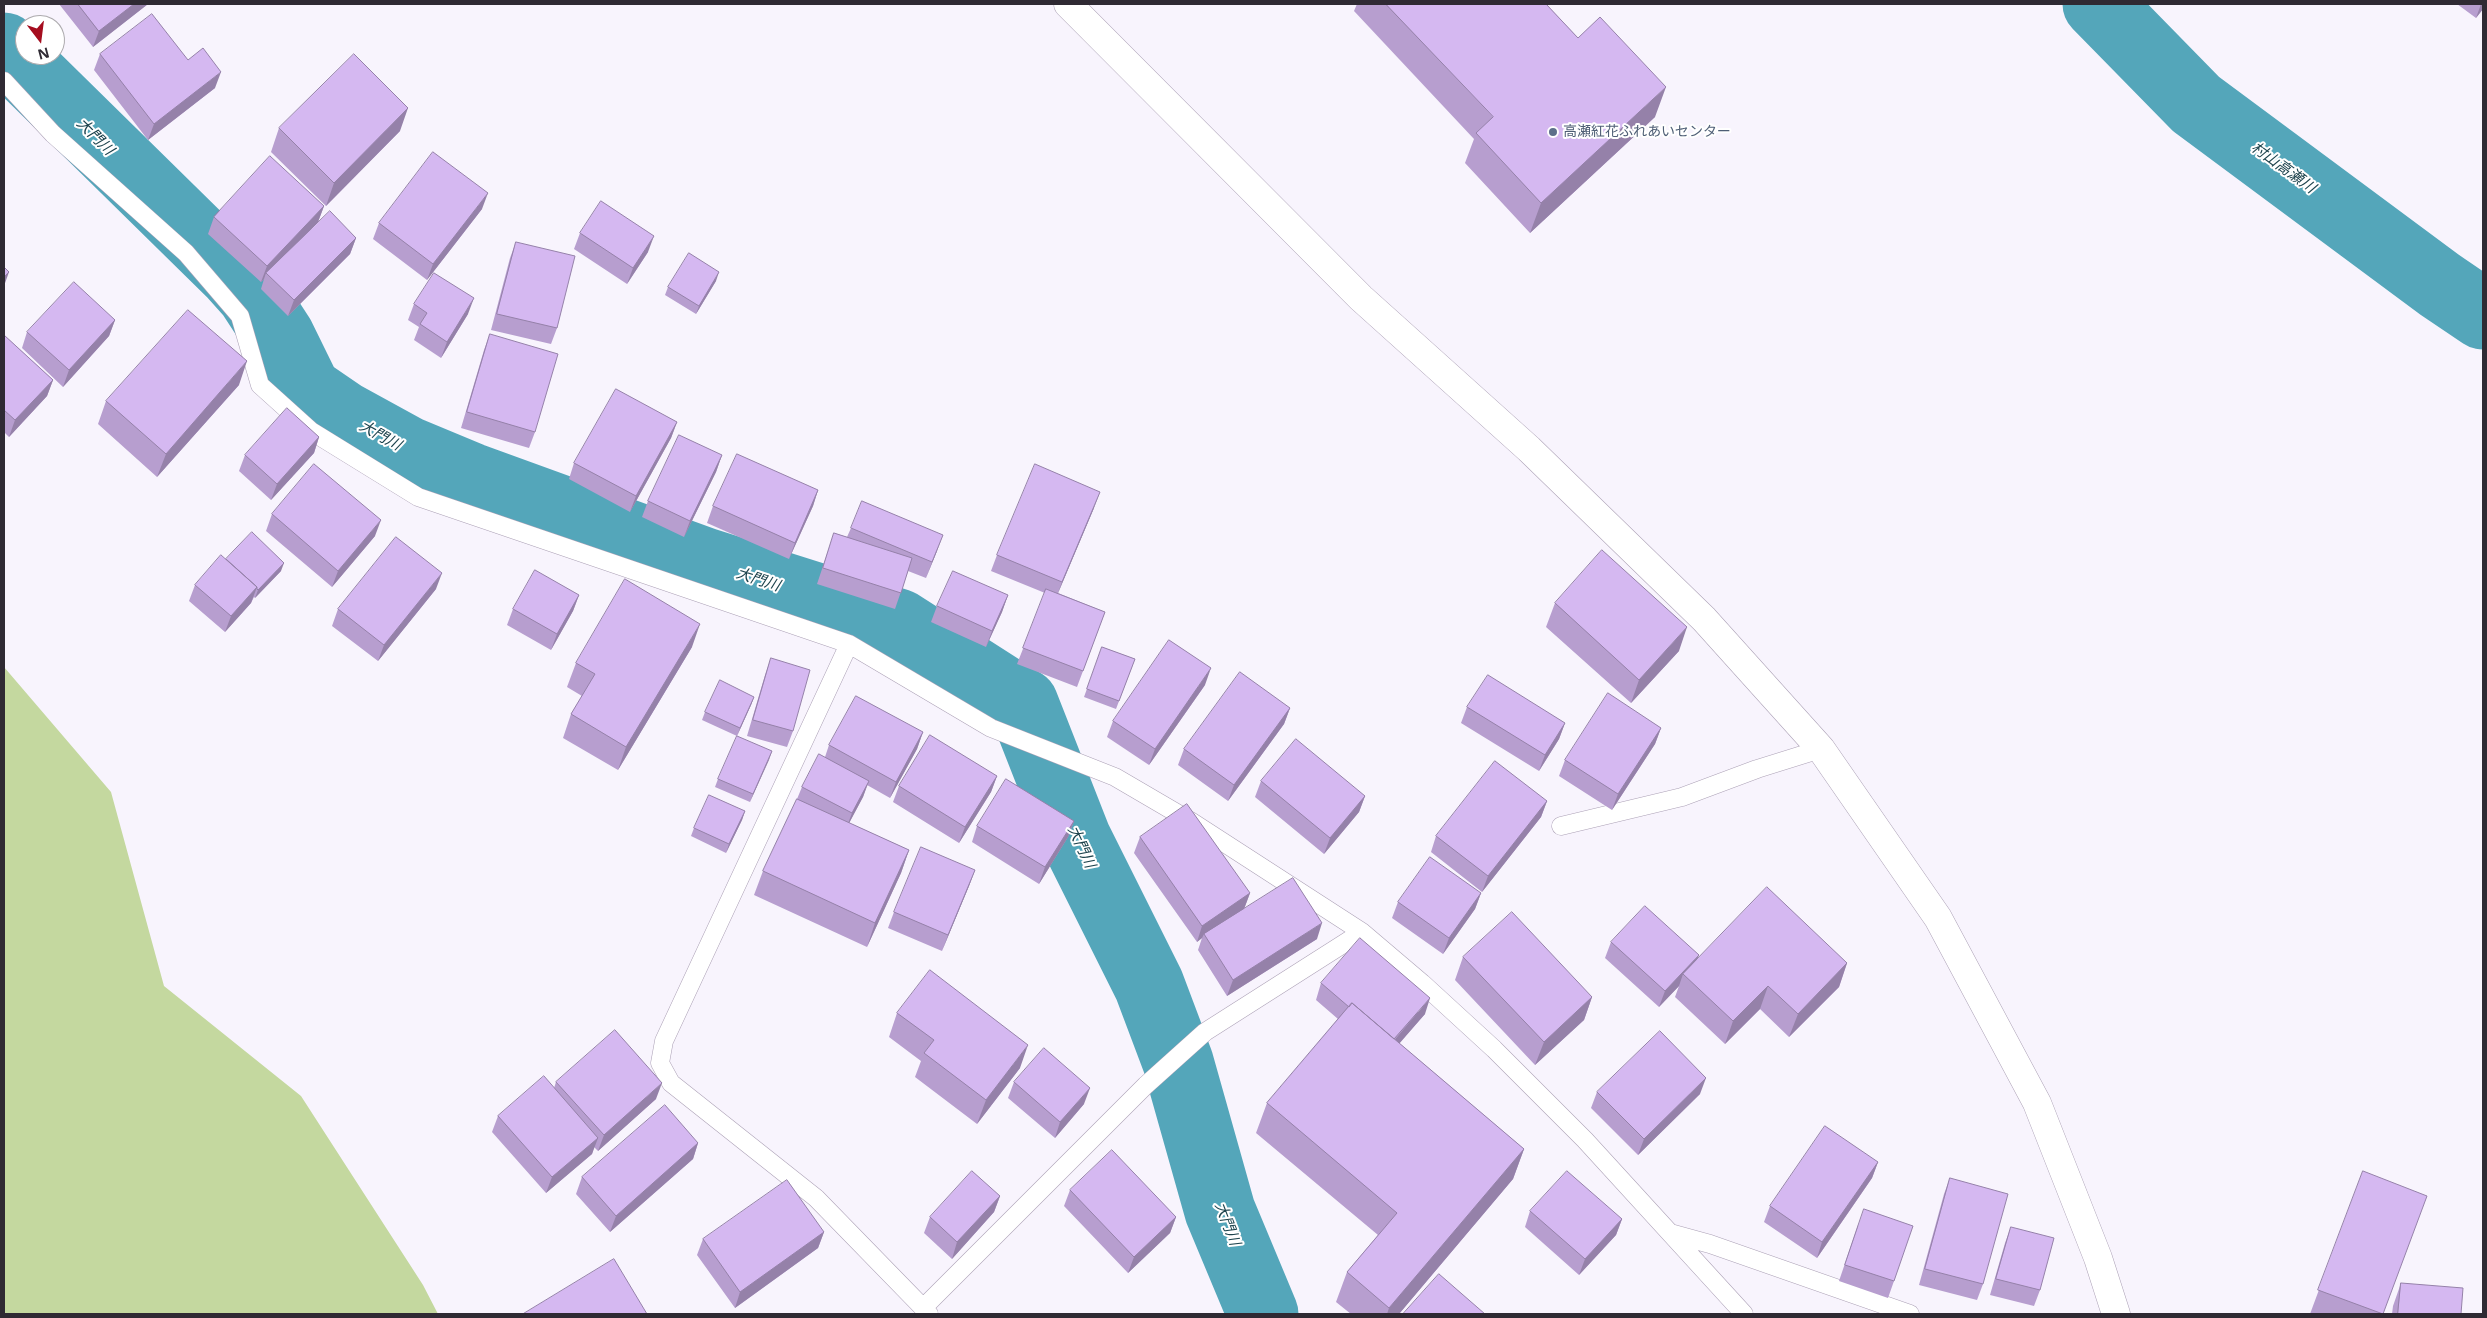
<!DOCTYPE html>
<html>
<head>
<meta charset="utf-8">
<style>
  body { margin:0 }
  #map { position:relative; width:2487px; height:1318px; overflow:hidden; background:#f8f4fd; font-family:"Open Sans",sans-serif }
  canvas { display:block }
  .frame { position:absolute; inset:0; border:5px solid #2f2a33; pointer-events:none }
  .north { position:absolute; left:15px; top:15px; width:50px; height:50px; box-sizing:border-box; background:#fff; border:1px solid #acaaad; border-radius:50%; rotate:165deg; font-size:14px; font-weight:700; line-height:20px; text-align:center; color:#2f2a33 }
  .north::after { content:''; display:block; margin:auto; width:18px; height:22px; background:#a50d1f; clip-path:polygon(50% 0,100% 100%,50% 72%,0 100%) }
</style>
</head>
<body>
<div id="map">
<canvas width="2487" height="1318"></canvas>
<div class="frame"></div>
<div class="north">N</div>
</div>
<script>
const ctx = document.querySelector('canvas').getContext('2d');
ctx.lineJoin = 'round';
function fill(path, color) {
  ctx.fillStyle = color;
  ctx.fill(path, 'evenodd');
}
function trace(path, color, width, dash) {
  ctx.strokeStyle = color;
  ctx.lineWidth = width;
  ctx.lineCap = dash ? 'butt' : 'round';
  ctx.setLineDash(dash || []);
  ctx.stroke(path);
}
function write(font, color, halo, rows, align = 'center') {
  ctx.font = font + ' "Open Sans","Noto Sans JP",sans-serif';
  ctx.lineWidth = 4;
  ctx.setLineDash([]);
  ctx.textBaseline = 'middle';
  ctx.strokeStyle = halo;
  ctx.fillStyle = color;
  for (const [text, x, y, turn = 0] of rows) {
    ctx.save();
    ctx.translate(x, y);
    ctx.rotate((+turn || 0) * Math.PI / 180);
    ctx.textAlign = isNaN(turn) ? turn : align;
    if (halo) ctx.strokeText(text, 0, 0);
    ctx.fillText(text, 0, 0);
    ctx.restore();
  }
}
const green = new Path2D(`
  M4,667L111,792L164,986L301,1096L423,1285L438,1314H4Z`);
const river = new Path2D(`
  M2098,4L2196,104L2440,285L2483,314
  M4,48L234,274L251,293L279,336L306,391L344,417L406,451L471,478L705,563L898,624L1023,704L1076,839L1149,985L1178,1062L1220,1211L1263,1314`);
const service = new Path2D(`
  M4,81L53,134L186,253L240,316L260,385L311,431L418,497L849,644L991,728L1115,777L1192,822L1362,932L1422,983L1494,1049L1585,1140L1744,1314
  M849,644L664,1041L660,1063L671,1083L816,1198L929,1314
  M1561,826L1682,797L1757,769L1821,749
  M1670,1233L1710,1244L1910,1314
  M924,1307L1146,1085L1205,1032L1362,932`);
const tertiary = new Path2D(`
  M1068,4L1361,298L1529,449L1704,619L1821,749L1938,918L2037,1103L2098,1258L2116,1314`);
const wall = new Path2D(`
  M59,4H148L93,47Z
  M1357,4H1546L1578,38L1655,117L1530,233L1465,163L1474,139L1354,11Z
  M2457,4H2483V9L2476,18Z
  M100,54L188,60L215,88L148,140L94,70Z
  M279,128L400,131L326,206L271,152Z
  M324,206L318,222L311,229L356,238L350,254L288,316L261,289L264,279L261,282L208,234L214,217Z
  M482,209L427,280L373,239L379,223Z
  M580,233L648,252L627,284L574,249Z
  M516,242L557,328L551,344L491,330L510,258Z
  M716,281L696,314L665,295L668,287Z
  M414,304L468,314L441,358L414,340L419,327L408,320Z
  M115,320L109,336L63,387L22,348L27,332Z
  M490,334L535,432L529,448L461,428L484,350Z
  M4,335L53,380L47,396L9,437L4,432Z
  M239,385L157,477L98,424L106,401Z
  M677,422L671,438L630,512L569,479L574,463Z
  M319,437L314,453L271,500L239,471L245,455Z
  M722,455L716,472L684,537L642,517L648,501Z
  M818,490L813,506L789,559L707,523L713,506Z
  M1094,508L1058,593L1105,612L1077,687L1017,664L1045,593L991,571L997,555Z
  M272,514L375,536L332,587L266,531Z
  M851,528L937,551L926,578L908,571L895,609L817,584L834,533L847,537Z
  M226,559L281,571L255,598L254,597L251,603L225,632L189,601L195,585Z
  M436,589L378,661L332,626L338,609Z
  M579,595L573,611L551,650L507,625L513,609Z
  M1008,595L1002,612L986,647L931,622L937,606Z
  M1555,603L1679,651L1631,703L1546,627Z
  M692,647L618,770L563,738L571,714L582,696L567,687L576,663Z
  M1102,647L1135,659L1116,709L1084,697Z
  M771,658L793,731L787,747L747,736L765,675Z
  M1205,685L1149,765L1107,737L1113,721Z
  M754,697L751,705L737,736L702,720L705,712Z
  M1467,707L1565,723L1559,739L1539,771L1461,723Z
  M1290,708L1284,724L1228,801L1178,765L1184,749Z
  M1661,728L1655,744L1612,810L1559,776L1565,760Z
  M923,732L917,749L890,798L867,785L863,797L849,823L909,850L901,873L867,947L754,895L763,871L797,799L802,787L825,757L829,745Z
  M772,751L750,802L715,787L718,779Z
  M997,776L991,792L959,843L893,802L899,786Z
  M1261,781L1365,796L1359,812L1324,854L1255,797Z
  M1547,801L1541,817L1482,892L1431,852L1436,836Z
  M745,811L742,820L726,853L691,836L694,828Z
  M1074,821L1068,837L1039,884L972,842L977,826Z
  M1140,837L1250,893L1244,909L1317,939L1227,996L1198,950L1202,938L1197,942L1134,853Z
  M975,870L969,886L942,951L888,928L894,912Z
  M1481,893L1475,909L1443,954L1392,918L1398,902Z
  M1611,942L1697,960L1847,963L1839,987L1789,1037L1760,1009L1725,1044L1675,997L1679,986L1659,1007L1605,958Z
  M1463,957L1592,997L1584,1020L1535,1065L1455,980Z
  M1321,983L1425,1014L1399,1043L1524,1149L1513,1179L1399,1314H1351L1336,1302L1347,1272L1378,1235L1256,1133L1267,1103L1338,1019L1316,1000Z
  M897,1013L1020,1068L977,1124L915,1077L921,1061L889,1037Z
  M556,1082L656,1099L598,1151L594,1147L592,1154L546,1193L492,1132L498,1116L554,1088Z
  M1014,1082L1084,1104L1055,1138L1008,1098Z
  M1597,1092L1700,1094L1638,1155L1591,1108Z
  M698,1143L693,1159L610,1232L576,1194L582,1177Z
  M1878,1162L1872,1178L1817,1258L1764,1222L1770,1206Z
  M2363,1171L2383,1314H2310Z
  M1950,1178L1983,1284L1977,1300L1919,1285L1944,1194Z
  M1070,1190L1176,1217L1170,1233L1128,1273L1064,1206Z
  M1000,1196L994,1212L952,1259L924,1233L930,1217Z
  M1530,1211L1622,1219L1616,1235L1579,1275L1525,1227Z
  M1858,1225L1894,1281L1888,1298L1839,1281Z
  M2011,1227L2040,1290L2034,1306L1990,1295L2005,1243Z
  M824,1232L818,1248L735,1308L697,1255L703,1239Z
  M2401,1283L2461,1314H2392L2393,1306Z`);
const shadedWall = new Path2D(`
  M134,4H148L93,47L99,31Z
  M2481,4H2483V9L2476,18Z
  M221,72L215,88L148,140L154,124Z
  M1666,87L1655,117L1530,233L1541,203Z
  M408,108L400,131L326,206L334,183Z
  M488,193L482,209L427,280L433,264Z
  M324,206L318,222L268,275L266,273L264,279L261,282L267,266Z
  M654,236L648,252L627,284L633,268Z
  M356,238L350,254L288,316L294,300Z
  M9,272L4,286V277Z
  M719,272L716,281L696,314L699,306Z
  M474,298L468,314L441,358L447,342Z
  M115,320L109,336L63,387L69,370Z
  M247,361L239,385L157,477L166,454Z
  M53,380L47,396L9,437L15,420Z
  M677,422L671,438L630,512L636,496Z
  M319,437L314,453L271,500L277,484Z
  M722,455L716,472L684,537L690,521Z
  M818,490L813,506L789,559L795,543Z
  M1100,492L1094,508L1056,598L1062,582Z
  M381,520L375,536L332,587L338,571Z
  M943,535L937,551L926,578L932,562Z
  M284,563L281,571L255,598L258,590Z
  M442,573L436,589L378,661L384,645Z
  M257,587L251,603L225,632L231,616Z
  M579,595L573,611L551,650L557,634Z
  M1008,595L1002,612L986,647L992,631Z
  M700,624L692,647L618,770L626,747Z
  M1687,627L1679,651L1631,703L1639,680Z
  M1211,668L1205,685L1149,765L1155,749Z
  M754,697L751,705L737,736L740,728Z
  M1290,708L1284,724L1228,801L1234,785Z
  M1565,723L1559,739L1539,771L1545,755Z
  M1661,728L1655,744L1612,810L1618,794Z
  M923,732L917,749L890,798L896,782Z
  M772,751L769,760L750,802L753,794Z
  M997,776L991,792L959,843L965,827Z
  M869,781L863,797L846,829L852,813Z
  M1365,796L1359,812L1324,854L1330,838Z
  M1547,801L1541,817L1482,892L1488,876Z
  M745,811L742,820L726,853L729,844Z
  M1074,821L1068,837L1039,884L1045,867Z
  M909,850L901,873L867,947L875,923Z
  M975,870L969,886L942,951L948,935Z
  M1250,893L1244,909L1204,934L1202,938L1197,942L1202,926Z
  M1481,893L1475,909L1443,954L1449,938Z
  M1322,923L1317,939L1227,996L1233,980Z
  M1699,955L1693,971L1683,974L1679,986L1659,1007L1665,991Z
  M1847,963L1839,987L1789,1037L1798,1014Z
  M1768,986L1760,1009L1725,1044L1733,1021Z
  M1592,997L1584,1020L1535,1065L1544,1042Z
  M1430,998L1425,1014L1386,1059L1392,1043Z
  M1028,1045L1020,1068L977,1124L986,1100Z
  M1706,1078L1700,1094L1638,1155L1644,1139Z
  M662,1083L656,1099L598,1151L604,1135Z
  M1090,1088L1084,1104L1055,1138L1060,1122Z
  M598,1138L592,1154L546,1193L552,1177Z
  M698,1143L693,1159L610,1232L616,1216Z
  M1524,1149L1513,1179L1399,1314H1387L1389,1308Z
  M1878,1162L1872,1178L1817,1258L1822,1242Z
  M1000,1196L994,1212L952,1259L957,1242Z
  M1176,1217L1170,1233L1128,1273L1134,1257Z
  M1622,1219L1616,1235L1579,1275L1585,1259Z
  M824,1232L818,1248L735,1308L740,1292Z`);
const building = new Path2D(`
  M78,4H134L99,31Z
  M1386,4H1546L1578,38L1600,17L1666,87L1541,203L1476,133L1493,117Z
  M152,14L188,60L203,48L221,72L154,124L100,54Z
  M354,54L408,108L334,183L279,128Z
  M433,152L488,193L433,264L379,223Z
  M270,156L324,206L267,266L214,217Z
  M601,201L654,236L633,268L580,233Z
  M330,211L356,238L294,300L266,273Z
  M516,242L575,256L557,328L497,314Z
  M689,253L719,272L699,306L668,287Z
  M4,267L9,272L4,277Z
  M434,273L474,298L447,342L420,324L427,313L414,304Z
  M74,282L115,320L69,370L27,332Z
  M188,310L247,361L166,454L106,401Z
  M490,334L558,354L535,432L467,412Z
  M4,335L53,380L15,420L4,410Z
  M616,389L677,422L636,496L574,463Z
  M287,408L319,437L277,484L245,455Z
  M679,435L722,455L690,521L648,501Z
  M737,454L818,490L795,543L713,506Z
  M314,464L381,520L338,571L272,514Z
  M1035,464L1100,492L1062,582L997,555Z
  M862,501L943,535L932,562L851,528Z
  M252,532L284,563L258,590L257,589V587L226,559Z
  M834,533L912,558L901,593L823,568Z
  M396,537L442,573L384,645L338,609Z
  M1602,550L1687,627L1639,680L1555,603Z
  M221,555L257,587L231,616L195,585Z
  M535,570L579,595L557,634L513,609Z
  M953,571L1008,595L992,631L937,606Z
  M625,579L700,624L626,747L571,714L595,674L576,663Z
  M1046,589L1105,612L1083,671L1023,648Z
  M1169,640L1211,668L1155,749L1113,721Z
  M1102,647L1135,659L1119,701L1087,689Z
  M771,658L810,670L793,731L753,720Z
  M1240,672L1290,708L1234,785L1184,749Z
  M1488,675L1565,723L1545,755L1467,707Z
  M720,680L754,697L740,728L705,712Z
  M1608,693L1661,728L1618,794L1565,760Z
  M856,696L923,732L896,782L829,745Z
  M930,735L997,776L965,827L899,786Z
  M737,736L772,751L753,794L718,779Z
  M1296,739L1365,796L1330,838L1261,781Z
  M819,754L869,781L852,813L802,787Z
  M1495,761L1547,801L1488,876L1436,836Z
  M1006,779L1074,821L1045,867L977,826Z
  M709,795L745,811L729,844L694,828Z
  M797,799L909,850L875,923L763,871Z
  M1187,804L1250,893L1202,926L1140,837Z
  M921,847L975,870L948,935L894,912Z
  M1430,857L1481,893L1449,938L1398,902Z
  M1293,878L1322,923L1233,980L1204,934Z
  M1767,887L1847,963L1798,1014L1768,986L1733,1021L1683,974Z
  M1645,906L1699,955L1665,991L1611,942Z
  M1512,912L1592,997L1544,1042L1463,957Z
  M1360,938L1430,998L1394,1039L1352,1003L1349,1007L1321,983Z
  M930,970L1028,1045L986,1100L924,1053L934,1040L897,1013Z
  M1352,1003L1524,1149L1389,1308L1347,1272L1397,1213L1267,1103Z
  M615,1030L662,1083L604,1135L556,1082Z
  M1660,1031L1706,1078L1644,1139L1597,1092Z
  M1044,1048L1090,1088L1060,1122L1014,1082Z
  M544,1076L598,1138L552,1177L498,1116Z
  M665,1105L698,1143L616,1216L582,1177Z
  M1825,1126L1878,1162L1822,1242L1770,1206Z
  M1112,1150L1176,1217L1134,1257L1070,1190Z
  M972,1171L1000,1196L957,1242L930,1217Z
  M1567,1171L1622,1219L1585,1259L1530,1211Z
  M2363,1171L2427,1196L2383,1314L2318,1290Z
  M1950,1178L2008,1194L1983,1284L1925,1269Z
  M787,1180L824,1232L740,1292L703,1239Z
  M1864,1209L1913,1226L1894,1281L1845,1265Z
  M2011,1227L2054,1238L2040,1290L1996,1279Z
  M614,1259L647,1314H523Z
  M1439,1274L1485,1314H1403Z
  M2401,1283L2463,1288L2461,1314H2398Z`);
const markers = [
  [1553,132,5,"#5c6f8a"]
];
const serviceNames = [
  ["高瀬紅花ふれあいセンター",1563,132]
];
const waterNames = [
  ["大門川",95,137,45],
  ["村山高瀬川",2283,168,36],
  ["大門川",380,436,29],
  ["大門川",758,580,18],
  ["大門川",1081,847,65],
  ["大門川",1227,1224,69]
];
fill(green, '#c4d89f');
trace(river, '#54a6ba', 71);
trace(service, '#aca1b6', 19);
trace(tertiary, '#aca1b6', 29);
trace(service, '#fff', 18);
trace(tertiary, '#fff', 28);
fill(wall, '#b79ecf');
fill(shadedWall, '#9581a9');
fill(building, '#d5b8f1');
trace(building, '#9581a9', 1);
for (const [x, y, r, color] of markers) {
  const dot = new Path2D();
  dot.arc(x, y, r, 0, 2 * Math.PI);
  ctx.fillStyle = color;
  ctx.fill(dot);
  trace(dot, '#fff', 2);
}
write('14px', '#4e5e75', '#fff', serviceNames, 'left');
write('italic 15px', '#1d434d', '#fff', waterNames);
</script>
</body>
</html>
